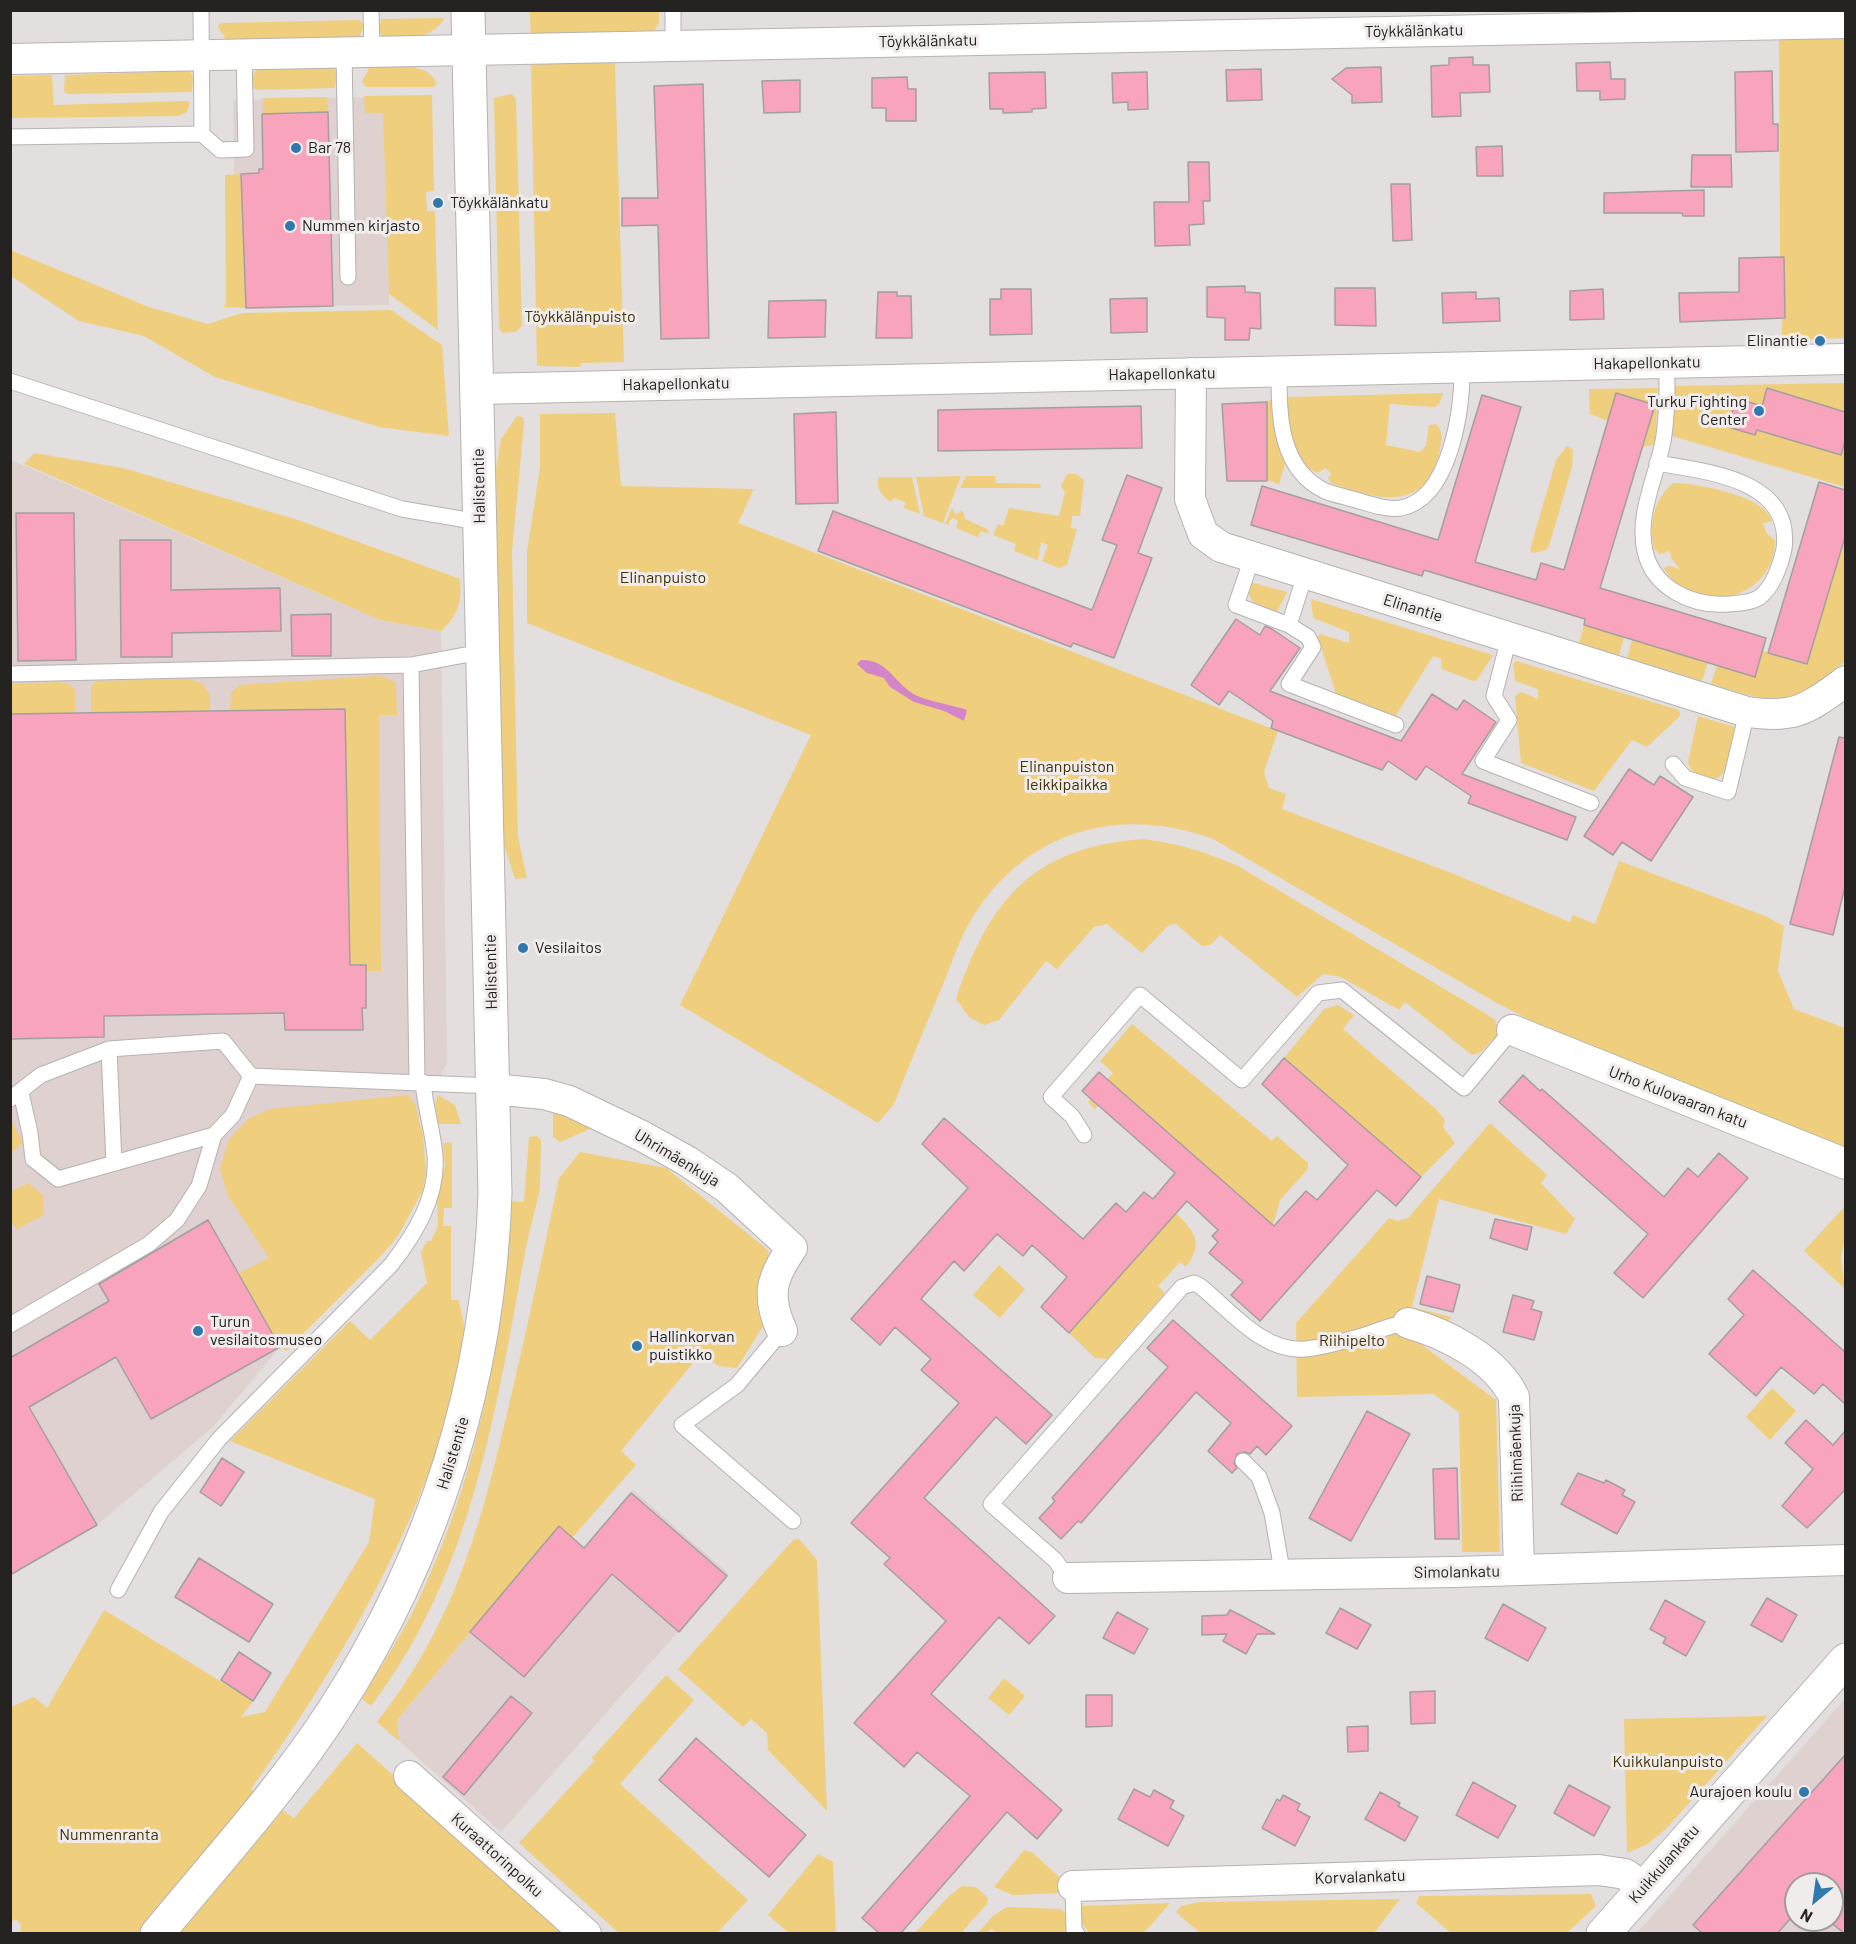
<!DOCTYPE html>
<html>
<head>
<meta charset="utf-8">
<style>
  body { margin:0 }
  #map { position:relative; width:1856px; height:1944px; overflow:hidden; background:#e3dfde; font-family:Barlow,sans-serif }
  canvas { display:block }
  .frame { position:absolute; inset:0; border:12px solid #242322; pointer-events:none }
  .north { position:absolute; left:1784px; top:1872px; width:60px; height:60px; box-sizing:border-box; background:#f1ecec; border:2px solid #9f9c9b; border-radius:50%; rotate:209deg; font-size:16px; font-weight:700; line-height:24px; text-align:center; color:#242322 }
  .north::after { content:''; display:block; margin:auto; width:21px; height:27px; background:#3178ad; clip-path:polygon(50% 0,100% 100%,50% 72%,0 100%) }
</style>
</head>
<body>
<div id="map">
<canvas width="1856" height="1944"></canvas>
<div class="frame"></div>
<div class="north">N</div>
</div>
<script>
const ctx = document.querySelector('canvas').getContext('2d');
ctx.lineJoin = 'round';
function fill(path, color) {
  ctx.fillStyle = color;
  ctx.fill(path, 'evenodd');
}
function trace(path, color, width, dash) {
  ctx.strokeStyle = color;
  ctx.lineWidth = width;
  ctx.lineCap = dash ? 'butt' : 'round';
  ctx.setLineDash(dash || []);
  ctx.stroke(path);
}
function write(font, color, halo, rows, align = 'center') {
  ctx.font = font + ' Barlow,sans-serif';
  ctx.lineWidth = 6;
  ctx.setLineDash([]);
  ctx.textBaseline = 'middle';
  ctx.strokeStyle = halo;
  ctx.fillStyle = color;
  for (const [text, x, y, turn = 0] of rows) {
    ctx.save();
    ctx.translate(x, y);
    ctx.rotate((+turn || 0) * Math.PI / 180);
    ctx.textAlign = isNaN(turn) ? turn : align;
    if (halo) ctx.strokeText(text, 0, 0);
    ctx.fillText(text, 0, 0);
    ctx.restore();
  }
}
const built = new Path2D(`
  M384,97L389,305L237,307L233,100Z
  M11,460L380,620L441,631L447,1063L372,1209L260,1315L280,1347L212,1428L97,1525L11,1575Z
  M633,1490L729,1574L501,1832L399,1741L397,1720L559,1526L584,1548Z
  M1845,1699V1933H1637ZM1796,1884H1832V1920H1796Z`);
const green = new Path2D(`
  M530,11H659V23L654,32L614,34L624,362L581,363L580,367L537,366Z
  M1779,11H1845V338L1782,340V318H1785L1784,257H1780Z
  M381,19L442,18L444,19C430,41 406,38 384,38L379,31Z
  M359,20L364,26L359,38L227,41L218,27L220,23Z
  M370,67C390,67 427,60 437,84L433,87H366L362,81Z
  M334,68L337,74L335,88L256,90L252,86L253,74L257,70Z
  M190,71L193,77L192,92L67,94L64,91L65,75Z
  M52,75L54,105L187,101L190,103L187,112L178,116L11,118V76Z
  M511,94L516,98L522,326L515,332L503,333L499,329L494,98Z
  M432,95L434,191L426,192L427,211H435L438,330L389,294L383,113H365L364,96Z
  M327,97L328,112L263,114V98Z
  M241,174L246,308L223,307L226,303L225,175Z
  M10,250L149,307L208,324L242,313L391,310L442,345L449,436L379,427L215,377L144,336L79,321L11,276Z
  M1845,383V487L1672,436V386Z
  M1658,388L1655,445L1643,447L1655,405L1608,421L1590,414L1589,389Z
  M1443,393L1439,404L1435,407L1390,404L1386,445L1420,452L1426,446L1429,425L1436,424C1445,433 1441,443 1439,454C1424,514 1376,499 1331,483L1328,478L1332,474L1325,468L1318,473C1292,465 1288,420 1287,397Z
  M1272,399L1286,461L1279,484L1267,480V402Z
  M615,413L621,486L754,489L738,523L1278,731L1264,772L1269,788L1286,794L1282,809L1454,874L1570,922L1573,915L1595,924L1619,861L1765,916L1784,926L1778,971L1794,1009L1845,1028V1150L1585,1049L1495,1002L1213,839C1120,805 1028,830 974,915C961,935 953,960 944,982C927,1022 910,1063 894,1104L878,1123L680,1005L811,735L527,623V552L540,467V414Z
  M517,416L523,417L524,424L512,551L518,837L527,878L515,879L503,842L496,469L501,439Z
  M1567,446L1573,450L1572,467L1549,546L1546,550L1534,553L1530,551L1531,546L1556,460Z
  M34,453L123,468L298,520L460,579C462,601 458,616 441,631L380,620L24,464Z
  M1076,474L1084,480L1080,516H1072L1071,528L1077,529L1067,565L1059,568L1042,561L1048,545L1041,542L1038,560L1014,551L1016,544L993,535L998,524L1003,526L1009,508L1059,516L1065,492L1061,486L1067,474Z
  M961,476L943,523L924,516L916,477Z
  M966,476H995L996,483L1040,484L1041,488H960Z
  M879,477H912L920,514L904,508L905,502L894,498L891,502C883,497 875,488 879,477Z
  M1673,483C1696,483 1766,496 1772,521L1763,523L1767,534L1775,540C1775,588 1723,612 1683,589C1676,584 1669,575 1663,568L1670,566L1680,569L1671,558L1670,551L1660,554L1654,549C1649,523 1653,501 1673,483Z
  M952,508L956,515L960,511L963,512L965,519L987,529L989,534L981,531L978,537L956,528L958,522L954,518L949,521V525L945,524Z
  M1845,537V661C1832,671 1818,684 1803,692C1774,708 1740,692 1711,684L1717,665L1755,676L1762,651L1807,664Z
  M1250,582L1287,592L1277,612L1253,602L1248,593Z
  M1311,599L1493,655L1477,680L1473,681L1442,669L1441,659L1433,656L1395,717L1336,694L1318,637L1320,634L1349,643V632L1313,618Z
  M1584,625L1624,637L1619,656L1579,644Z
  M1632,640L1708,662L1702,681L1627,658Z
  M1516,661L1679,710L1680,716L1647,747L1632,740L1594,791L1521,763L1515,696L1521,692L1538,699V689L1515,681L1513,664Z
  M375,676L385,677L396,683L397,715H379L381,971H366L350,965L345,709L230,711L231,693L239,685Z
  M190,679L203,684L210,695V711L91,713V687L96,681Z
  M58,682L69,684L75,690V713L11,714L10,684Z
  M1698,716L1738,728C1734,741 1731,769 1719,777C1713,781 1706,777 1700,775C1693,773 1690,769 1688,762Z
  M1142,839C1177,843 1206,852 1238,866L1488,1015L1495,1020L1499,1033L1481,1052L1472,1055L1405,1002L1399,1010L1341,977L1323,974L1297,997L1220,935L1210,945L1202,946L1176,924L1169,925L1142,953L1107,924L1094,927L1057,969L1046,961L999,1020L984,1025L969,1017L956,999C990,899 1032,848 1142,839Z
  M1338,1005L1354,1015L1343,1029L1437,1110L1445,1120L1443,1127L1455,1143L1421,1177L1284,1058L1324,1009Z
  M1132,1024L1272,1141L1277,1136L1308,1163V1169L1280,1200L1273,1225L1114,1087L1095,1109L1088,1102L1113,1073L1100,1061Z
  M408,1095L415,1104L423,1135L426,1171L423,1190L398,1236L379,1258L286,1351L260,1315L237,1274L269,1258L228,1196L220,1169L229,1139L248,1119L270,1109Z
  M438,1095L455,1105L461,1124H438L435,1104Z
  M553,1108L599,1125L560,1142L553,1137Z
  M10,1119L24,1143L11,1152L10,1151Z
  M1490,1123L1547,1175L1541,1183L1575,1219L1566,1234L1439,1199L1412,1307L1451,1317L1447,1323L1406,1333L1496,1400L1500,1552H1462L1459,1412L1433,1394L1297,1397L1296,1323L1389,1218L1398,1221L1408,1218Z
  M537,1136L541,1140L540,1187C536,1210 528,1234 524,1258C495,1415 471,1576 371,1706L362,1699C381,1665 404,1632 420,1597C480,1468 502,1341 512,1201L524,1202L529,1137Z
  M452,1142V1208H444L443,1226H451V1300H459C461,1312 465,1325 465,1336C466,1368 453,1400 444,1429C402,1559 330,1678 251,1789L294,1818L357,1743L571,1933L20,1934L21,1925L16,1919L11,1922V1707L34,1697L47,1708L104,1610L253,1701L241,1717L265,1712L369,1542L375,1499L230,1441L350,1321L370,1340L427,1283L421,1252L427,1241H431L438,1226L437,1200L445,1166L443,1143Z
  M580,1152L666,1168L769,1251L763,1278L765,1323L737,1368L719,1366L701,1353L621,1451L636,1465L572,1538L558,1527L397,1720L399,1741L377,1722C455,1623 481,1525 509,1405C527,1329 543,1253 559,1178Z
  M28,1183L43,1195L44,1215L17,1229L11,1222V1191Z
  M1845,1206V1235L1841,1258L1845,1289L1804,1251Z
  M1176,1213C1195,1232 1204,1244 1186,1267L1180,1262L1158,1286L1165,1293L1107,1359L1095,1358L1069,1333Z
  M999,1265L1025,1289L1000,1318L973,1295Z
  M1772,1388L1796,1411L1770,1440L1746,1417Z
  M794,1539H799L817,1560L827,1811L768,1750L767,1733L751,1719L743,1727L678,1669Z
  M666,1675L694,1700L620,1784L748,1900L717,1933H619L519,1843L594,1761L592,1758Z
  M1004,1678L1025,1696L1009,1715L988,1698Z
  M1767,1716L1665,1830L1646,1845L1627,1853L1624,1719Z
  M1024,1850L1033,1853L1067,1884L1063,1893L1013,1895L994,1887Z
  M818,1854L833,1862L836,1933H789L768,1915Z
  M962,1886L976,1887L988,1898L987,1904L961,1933H915L948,1897Z
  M1591,1894L1596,1906L1567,1933H1451L1416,1903L1419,1896Z
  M1400,1899L1374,1933H1200L1176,1912L1181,1906L1199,1902Z
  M1170,1903L1144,1933H1090L1082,1924V1906Z
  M1007,1907L1061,1909L1067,1915V1933H997L991,1929L987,1933L977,1934L993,1916Z`);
const water = new Path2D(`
  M861,660C886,659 894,681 912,693C921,700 953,705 967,710L964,721L944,711L914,702L890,687L884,678L867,673L857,664Z`);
const building = new Path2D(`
  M1473,57V65H1489L1490,92L1460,93L1461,116L1432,117L1431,66L1449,65V58Z
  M1610,62L1611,79H1625V99L1600,100V91H1577L1576,63Z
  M1381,67L1382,102L1352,103V95L1332,79L1346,68Z
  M1261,69L1262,100L1227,101L1226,70Z
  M1772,71L1773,124H1778V151L1736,152L1735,72Z
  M1045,72L1046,108L1032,109V112L1003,113V109H990L989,73Z
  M1147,72L1148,109L1128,110V102L1113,103L1112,73Z
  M907,77L908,89H916V121H886V108H872V78Z
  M800,80V112L764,113L762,81Z
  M703,84L709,338L661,339L658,225L622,226V198H658L654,86Z
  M328,112L333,306L246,308L241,174L259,173V169H263L262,114Z
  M1502,146L1503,176H1477L1476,147Z
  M1692,155H1731L1732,187H1691Z
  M1188,162H1209L1210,201H1203L1204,224L1189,225L1190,245L1155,246L1154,202H1189Z
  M1391,184H1410L1412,240L1393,241Z
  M1704,190V216H1683L1682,213H1604V193Z
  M1784,257L1785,318L1680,322L1679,293L1739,292V258Z
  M1245,286V292L1260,293L1261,329L1250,328L1249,340H1225V318L1207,317V287Z
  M1335,288H1375L1376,326L1335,325Z
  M1001,289H1031L1032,334L990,335V299H1001Z
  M1603,289L1604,319L1570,320V291Z
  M878,292H897V296H911L912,338H876Z
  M1476,292V299L1499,298L1500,321L1443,323L1442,293Z
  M1147,298V332L1111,333L1110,299Z
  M826,300L825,337L768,338L769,301Z
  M1767,388L1845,412V441L1841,455L1757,430L1755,435L1728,427L1736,398L1762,406Z
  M1616,393L1655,405L1600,588L1766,638L1755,677L1584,625L1585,619L1424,570L1422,576L1251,525L1262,486L1438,540L1482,395L1521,407L1475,562L1536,580L1541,563L1564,570Z
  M1267,402V481H1227L1222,404Z
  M1141,406L1142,448L938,451V410Z
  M836,412L838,503L796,504L794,414Z
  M1127,475L1162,488L1138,553L1152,558L1114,658L1073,643L1071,647L818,551L833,511L1092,610L1117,545L1102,540Z
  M1819,482L1845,490V537L1807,664L1768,653Z
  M16,513H74L76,660L18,661Z
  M120,540H171V590L280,588L281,631L172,633V657H121Z
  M331,614V656H292L291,615Z
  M1236,619L1260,635L1265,626L1272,629L1300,648L1270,691L1401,741L1432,694L1457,710L1464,700L1496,722L1462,774L1576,817L1567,840L1468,803L1471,796L1426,766L1416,780L1388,761L1382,770L1271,728L1273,721L1229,691L1219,705L1191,685Z
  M345,709L350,965H366V1008H362L363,1030H285L284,1013L104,1016V1037L10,1039V714Z
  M1839,737L1845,738V887L1833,935L1790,924Z
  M1629,769L1654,785L1660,776L1693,797L1651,861L1622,842L1613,855L1584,836Z
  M1284,1058L1421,1177L1396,1206L1377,1190L1260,1321L1231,1295L1243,1282L1209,1253L1218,1242L1212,1236L1218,1230L1187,1201L1069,1333L1041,1307L1067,1277L1032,1245L1023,1256L997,1234L964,1271L954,1261L921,1299L1052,1415L1026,1444L996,1417L924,1498L1055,1616L1029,1644L999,1617L931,1694L1062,1810L1037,1839L1007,1812L900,1934H880L862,1918L970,1796L917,1752L904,1767L854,1723L946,1621L884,1564L890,1558L851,1523L959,1403L921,1370L931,1359L895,1327L880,1345L851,1319L968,1188L922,1144L944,1118L1083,1239L1116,1203L1126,1212L1144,1192L1153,1199L1175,1173L1082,1091L1099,1072L1274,1226L1306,1191L1317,1200L1348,1165L1262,1084Z
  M1523,1075L1540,1091L1542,1089L1664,1197L1688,1168L1698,1177L1719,1153L1748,1178L1643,1298L1614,1273L1648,1234L1499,1102Z
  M1495,1219L1532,1227L1527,1250L1490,1238Z
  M208,1220L280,1347L151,1419L116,1357L29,1407L97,1525L10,1575V1358L109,1301L99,1284Z
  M1753,1270L1845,1352V1404L1823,1384L1814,1394L1781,1367L1756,1396L1709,1354L1744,1315L1728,1299Z
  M1427,1276L1460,1285L1453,1312L1420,1304Z
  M1513,1295L1534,1301L1531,1309L1542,1312L1534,1340L1503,1332Z
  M1173,1320L1292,1426L1266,1455L1257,1446L1250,1454L1245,1452L1237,1454L1234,1463L1237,1468L1232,1473L1208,1451L1231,1423L1196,1392L1081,1523L1078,1521L1061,1539L1039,1518L1055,1501L1052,1498L1168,1367L1147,1348Z
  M1367,1411L1410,1434L1351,1541L1309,1518Z
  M1806,1420L1833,1445L1845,1431V1490L1807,1528L1782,1506L1813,1469L1785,1443Z
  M222,1458L244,1472L221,1506L200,1492Z
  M1457,1468L1459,1539H1435L1433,1469Z
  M1578,1473L1604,1483L1606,1480L1625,1490L1622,1495L1635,1502L1617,1534L1561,1504Z
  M631,1493L727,1576L679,1632L612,1574L524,1677L470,1632L559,1526L584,1548Z
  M199,1558L273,1604L249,1642L175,1597Z
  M1767,1598L1797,1615L1782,1642L1751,1625Z
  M1665,1600L1705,1622L1686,1656L1663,1643L1666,1638L1650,1629Z
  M1503,1604L1546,1628L1528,1661L1485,1638Z
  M1340,1608L1371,1625L1357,1649L1326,1633Z
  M1230,1610L1244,1617L1275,1634H1257L1246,1654L1223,1641L1227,1634L1202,1635V1616L1227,1615Z
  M1117,1612L1148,1629L1134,1654L1103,1638Z
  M239,1652L271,1673L253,1701L221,1680Z
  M1435,1691V1723L1411,1724L1410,1692Z
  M1086,1695H1112V1726L1086,1727Z
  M511,1696L532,1713L464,1795L443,1777Z
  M1368,1726V1751L1348,1752L1347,1727Z
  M696,1738L806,1835L769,1877L659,1780Z
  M1845,1755V1934L1828,1920H1832V1884H1796V1912L1777,1934H1703L1693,1925Z
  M1473,1782L1516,1806L1498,1838L1456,1815Z
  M1569,1785L1610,1807L1594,1836L1554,1813Z
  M1134,1789L1150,1797L1154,1790L1174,1801L1170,1808L1184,1816L1168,1846L1118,1819Z
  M1380,1792L1400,1803L1398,1806L1418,1817L1405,1841L1365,1819Z
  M1283,1795L1300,1804L1297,1810L1310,1817L1295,1846L1262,1828L1277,1799L1280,1801Z`);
const service = new Path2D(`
  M371,10L372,52
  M673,46V10
  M344,53L348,277
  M202,134L220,150L246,149L244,55
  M10,137L202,134L201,10
  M1279,371C1279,415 1279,469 1325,491C1335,495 1346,497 1356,500C1370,504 1386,510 1401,508C1450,499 1463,409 1462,368
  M10,381L402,509L479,522
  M1657,463C1707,472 1793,479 1784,549C1781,564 1773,587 1760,597C1751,603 1740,603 1729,604C1694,607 1653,589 1645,551C1636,512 1659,473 1664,435C1667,411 1668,387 1666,363
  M1252,558L1236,605L1289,625
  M1305,575L1289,625L1308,637L1313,647L1289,684L1396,725
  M1509,638L1494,696L1509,720L1483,761L1591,803
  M411,665L417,1082
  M10,674L411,665L481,652
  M1673,764L1685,778L1728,792L1747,712
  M109,1049L114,1163
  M21,1093L30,1133L33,1159L58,1179L214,1135L233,1115L251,1076
  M10,1099L41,1075L109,1049L223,1041L251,1076L493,1086
  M1084,1135L1072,1116L1051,1097L1140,995L1242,1080L1318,993L1342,990L1464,1088L1512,1030
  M10,1325L149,1244L177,1220L199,1186L214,1135
  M782,1331L737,1385L682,1425L793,1521
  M1243,1461L1259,1477L1272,1513L1283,1576
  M1068,1578L1055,1560L991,1504L1182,1287L1194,1283L1200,1286C1229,1309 1263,1353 1305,1349C1322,1348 1338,1342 1355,1338C1373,1334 1389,1324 1408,1323
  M118,1590L161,1512L219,1439L391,1265C415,1234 438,1197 435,1156C433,1131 425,1107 423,1082
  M1073,1886L1074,1930L1077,1934`);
const minor = new Path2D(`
  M10,59L1846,23
  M1191,373L1190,499L1203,534L1221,547L1747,712C1796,719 1807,709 1846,681
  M478,389L1846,359
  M1512,1030L1846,1164
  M493,1089L544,1094L569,1101L642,1136L687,1161L727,1188L792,1248C771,1278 766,1296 782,1331
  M1408,1323C1447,1334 1496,1359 1514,1397L1519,1570
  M1068,1578L1455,1572L1846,1560
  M409,1776L586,1934
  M1073,1886L1599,1870L1625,1874L1643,1887`);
const tertiary = new Path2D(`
  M157,1934C217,1861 283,1789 334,1710C435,1554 489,1379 495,1193L468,10
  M1603,1934L1846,1660`);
const markers = [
  [296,148,6,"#3178ad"],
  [438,203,6,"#3178ad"],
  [290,226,6,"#3178ad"],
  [1820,341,6,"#3178ad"],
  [1759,411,6,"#3178ad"],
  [523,948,6,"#3178ad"],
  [198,1331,6,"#3178ad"],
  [637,1346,6,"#3178ad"],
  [1804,1792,6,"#3178ad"]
];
const streetNames = [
  ["Töykkälänkatu",1414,31,-1],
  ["Töykkälänkatu",928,41,-1],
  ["Hakapellonkatu",1647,363,-1],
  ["Hakapellonkatu",1162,374,-1],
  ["Hakapellonkatu",676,384,-1],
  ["Halistentie",479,486,-91],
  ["Elinantie",1413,608,17],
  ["Halistentie",491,972,-91],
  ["Urho Kulovaaran katu",1678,1097,21],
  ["Uhrimäenkuja",677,1158,31],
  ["Halistentie",453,1453,-73],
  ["Riihimäenkuja",1516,1453,-92],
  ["Simolankatu",1457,1572,-1],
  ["Kuraattorinpolku",497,1855,42],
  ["Kuikkulankatu",1664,1864,-49],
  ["Korvalankatu",1360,1877,-2]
];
const poiNames = [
  ["Bar 78",308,148],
  ["Töykkälänkatu",450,203],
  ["Nummen kirjasto",302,226],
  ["Elinantie",1808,341,"right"],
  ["Turku Fighting",1747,402,"right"],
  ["Center",1747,420,"right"],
  ["Vesilaitos",535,948],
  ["Turun",210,1322],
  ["vesilaitosmuseo",210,1340],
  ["Hallinkorvan",649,1337],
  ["puistikko",649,1355],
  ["Aurajoen koulu",1792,1792,"right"]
];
const parkNames = [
  ["Töykkälänpuisto",580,317],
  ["Elinanpuisto",663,578],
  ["Elinanpuiston",1067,767],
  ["leikkipaikka",1067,785],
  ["Riihipelto",1352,1341],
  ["Kuikkulanpuisto",1668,1762],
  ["Nummenranta",109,1835]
];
fill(built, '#ded1cf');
fill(green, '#efce7e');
fill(water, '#d285c8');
fill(building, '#f7a4bc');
trace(building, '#a39fa0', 1.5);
trace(service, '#b6b2b1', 17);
trace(minor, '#b6b2b1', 32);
trace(tertiary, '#b6b2b1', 35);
trace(service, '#fff', 15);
trace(minor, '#fff', 30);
trace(tertiary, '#fff', 33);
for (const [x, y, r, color] of markers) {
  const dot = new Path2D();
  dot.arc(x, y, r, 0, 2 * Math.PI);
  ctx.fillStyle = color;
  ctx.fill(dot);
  trace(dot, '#f1ecec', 2);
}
write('16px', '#242322', '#f1ecec', streetNames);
write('16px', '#242322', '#f1ecec', poiNames, 'left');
write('16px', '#423205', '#f1ecec', parkNames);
</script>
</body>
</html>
